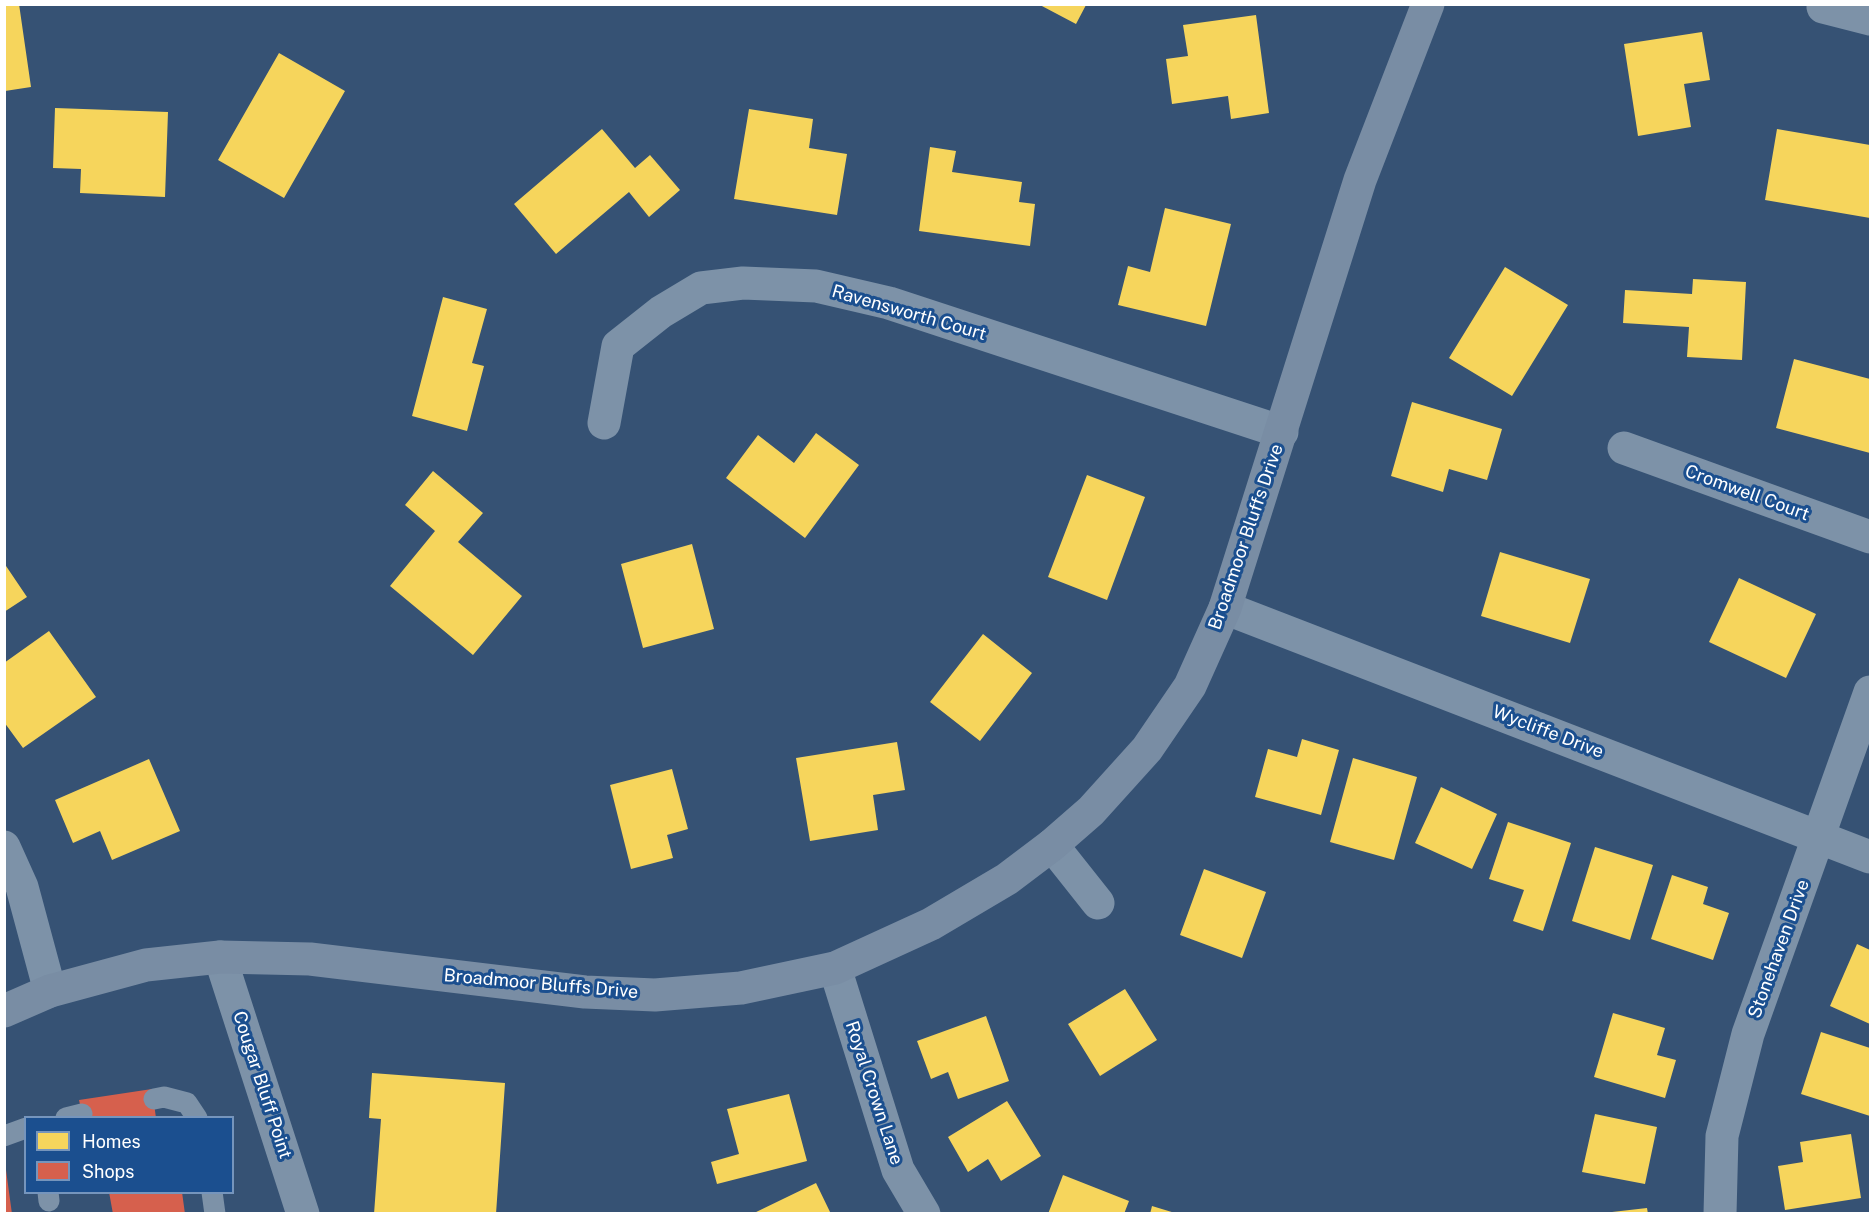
<!DOCTYPE html>
<html>
<head>
<meta charset="utf-8">
<style>
  body { margin:0 }
  #map { position:relative; width:1875px; height:1218px; overflow:hidden; background:#365274; font-family:"Public Sans",sans-serif }
  canvas { display:block }
  .frame { position:absolute; inset:0; border:6px solid #fff; pointer-events:none }
  .legend { position:absolute; left:24px; top:1116px; width:210px; height:78px; box-sizing:border-box; background:#1b4f8f; border:2px solid #7695bc; margin:0; padding:8px 10px; list-style:none; font-size:18px; color:#fff }
  .legend li { display:flex; align-items:center; gap:12px; height:30px }
  .legend b { width:30px; border:2px solid #7695bc }
</style>
</head>
<body>
<div id="map">
<canvas width="1875" height="1218"></canvas>
<div class="frame"></div>
<ul class="legend">
<li><b style="height:16px;background:#f6d55c"></b>Homes</li>
<li><b style="height:16px;background:#d6604d"></b>Shops</li>
</ul>
</div>
<script>
const ctx = document.querySelector('canvas').getContext('2d');
ctx.lineJoin = 'round';
function fill(path, color) {
  ctx.fillStyle = color;
  ctx.fill(path, 'evenodd');
}
function trace(path, color, width, dash) {
  ctx.strokeStyle = color;
  ctx.lineWidth = width;
  ctx.lineCap = dash ? 'butt' : 'round';
  ctx.setLineDash(dash || []);
  ctx.stroke(path);
}
function write(font, color, halo, rows, align = 'center') {
  ctx.font = font + ' "Public Sans",sans-serif';
  ctx.lineWidth = 6;
  ctx.setLineDash([]);
  ctx.textBaseline = 'middle';
  ctx.strokeStyle = halo;
  ctx.fillStyle = color;
  for (const [text, x, y, turn = 0] of rows) {
    ctx.save();
    ctx.translate(x, y);
    ctx.rotate((+turn || 0) * Math.PI / 180);
    ctx.textAlign = isNaN(turn) ? turn : align;
    if (halo) ctx.strokeText(text, 0, 0);
    ctx.fillText(text, 0, 0);
    ctx.restore();
  }
}
const homes = new Path2D(`
  M5,4H19L31,87L5,91Z
  M1040,5H1086L1076,24Z
  M1256,15L1269,113L1231,119L1228,96L1172,104L1166,59L1188,56L1183,25Z
  M1702,32L1710,80L1684,84L1691,127L1638,136L1624,44Z
  M279,53L345,91L284,198L218,160Z
  M55,108L168,112L165,197L80,193L81,169L53,168Z
  M749,109L813,119L809,148L847,154L837,215L734,199Z
  M602,129L635,168L650,155L680,190L649,217L629,192L556,254L514,204Z
  M1777,129L1870,145V218L1765,200Z
  M930,147L956,151L952,172L1022,182L1019,202L1035,204L1030,246L919,231Z
  M1165,208L1231,224L1206,326L1118,305L1128,266L1150,272Z
  M1505,267L1568,305L1512,396L1449,358Z
  M1693,279L1746,282L1742,360L1687,357L1689,327L1623,323L1625,290L1692,294Z
  M443,297L487,309L472,363L484,366L467,431L412,416Z
  M1794,359L1870,379V453L1776,428Z
  M1412,402L1502,429L1487,480L1449,469L1443,492L1391,476Z
  M816,433L859,465L805,538L726,478L758,435L794,463Z
  M433,471L483,513L458,542L522,596L473,655L390,586L435,531L405,505Z
  M1087,475L1145,497L1107,600L1048,577Z
  M692,544L714,629L643,648L621,564Z
  M1500,552L1590,579L1570,643L1481,616Z
  M4,563L27,597L4,612Z
  M1739,578L1816,614L1786,678L1709,642Z
  M49,631L96,697L23,748L4,722V663Z
  M983,634L1032,673L980,741L930,702Z
  M1302,739L1339,750L1321,815L1255,797L1268,749L1297,757Z
  M897,742L905,790L873,795L878,830L810,841L796,758Z
  M1353,758L1417,777L1394,860L1330,842Z
  M149,759L180,831L112,860L100,831L73,843L55,800Z
  M672,769L688,829L667,835L673,858L631,869L610,785Z
  M1441,787L1497,814L1472,869L1415,843Z
  M1508,822L1571,843L1543,931L1513,921L1524,890L1489,879Z
  M1595,847L1653,865L1630,940L1572,921Z
  M1204,869L1266,892L1242,958L1180,935Z
  M1672,875L1708,887L1703,904L1729,913L1713,960L1651,939Z
  M1857,944L1870,950V1024L1830,1006Z
  M1125,989L1157,1040L1100,1076L1068,1024Z
  M1613,1013L1665,1028L1657,1055L1676,1060L1665,1098L1594,1077Z
  M986,1016L1009,1081L958,1099L948,1072L931,1079L917,1041Z
  M1821,1032L1870,1048V1116L1801,1094Z
  M372,1073L505,1083L496,1214H374L381,1119L369,1118Z
  M789,1094L807,1161L717,1184L711,1162L739,1154L727,1109Z
  M1007,1101L1041,1156L1001,1181L988,1159L968,1172L948,1137Z
  M1595,1114L1657,1127L1645,1184L1582,1172Z
  M1851,1134L1861,1198L1785,1210L1778,1166L1803,1162L1800,1142Z
  M1063,1175L1129,1201L1124,1214H1048Z
  M816,1183L831,1214H752Z
  M1152,1206L1175,1213V1214H1150Z
  M1647,1208L1648,1214H1613L1612,1212Z`);
const shops = new Path2D(`
  M152,1089L156,1118H83L79,1100Z
  M4,1170H6L12,1214H4Z
  M109,1192H182L185,1214H113Z`);
const lane = new Path2D(`
  M154,1099L164,1097L187,1103L197,1118
  M66,1118L82,1114
  M4,1136L26,1128
  M48,1192L49,1201
  M212,1192L215,1214`);
const street = new Path2D(`
  M1823,7L1870,19
  M604,423L618,346L661,312L701,288L743,283L816,286L889,303L1282,432
  M1624,448L1870,537
  M1225,608L1870,857
  M1052,845L1098,903
  M4,847L22,887L50,991
  M220,957L303,1214
  M835,968L898,1170L924,1214
  M1720,1214L1722,1136L1748,1034L1870,692`);
const secondary = new Path2D(`
  M4,1011L50,991L146,965L220,957L310,959L585,992L655,995L741,988L835,968L931,924L1007,879L1052,845L1091,811L1147,749L1190,686L1225,608L1360,180L1428,4`);
const streetNames = [
  ["Ravensworth Court",909,313,16],
  ["Cromwell Court",1747,493,20],
  ["Broadmoor Bluffs Drive",1246,537,-71],
  ["Wycliffe Drive",1548,732,21],
  ["Stonehaven Drive",1779,949,-70],
  ["Broadmoor Bluffs Drive",541,984,5],
  ["Cougar Bluff Point",262,1085,72],
  ["Royal Crown Lane",874,1093,72]
];
fill(homes, '#f6d55c');
fill(shops, '#d6604d');
trace(lane, '#7d92a8', 21);
trace(street, '#7d92a8', 33);
trace(secondary, '#798da4', 33);
write('18px', '#fff', '#1b4f8f', streetNames);
</script>
</body>
</html>
